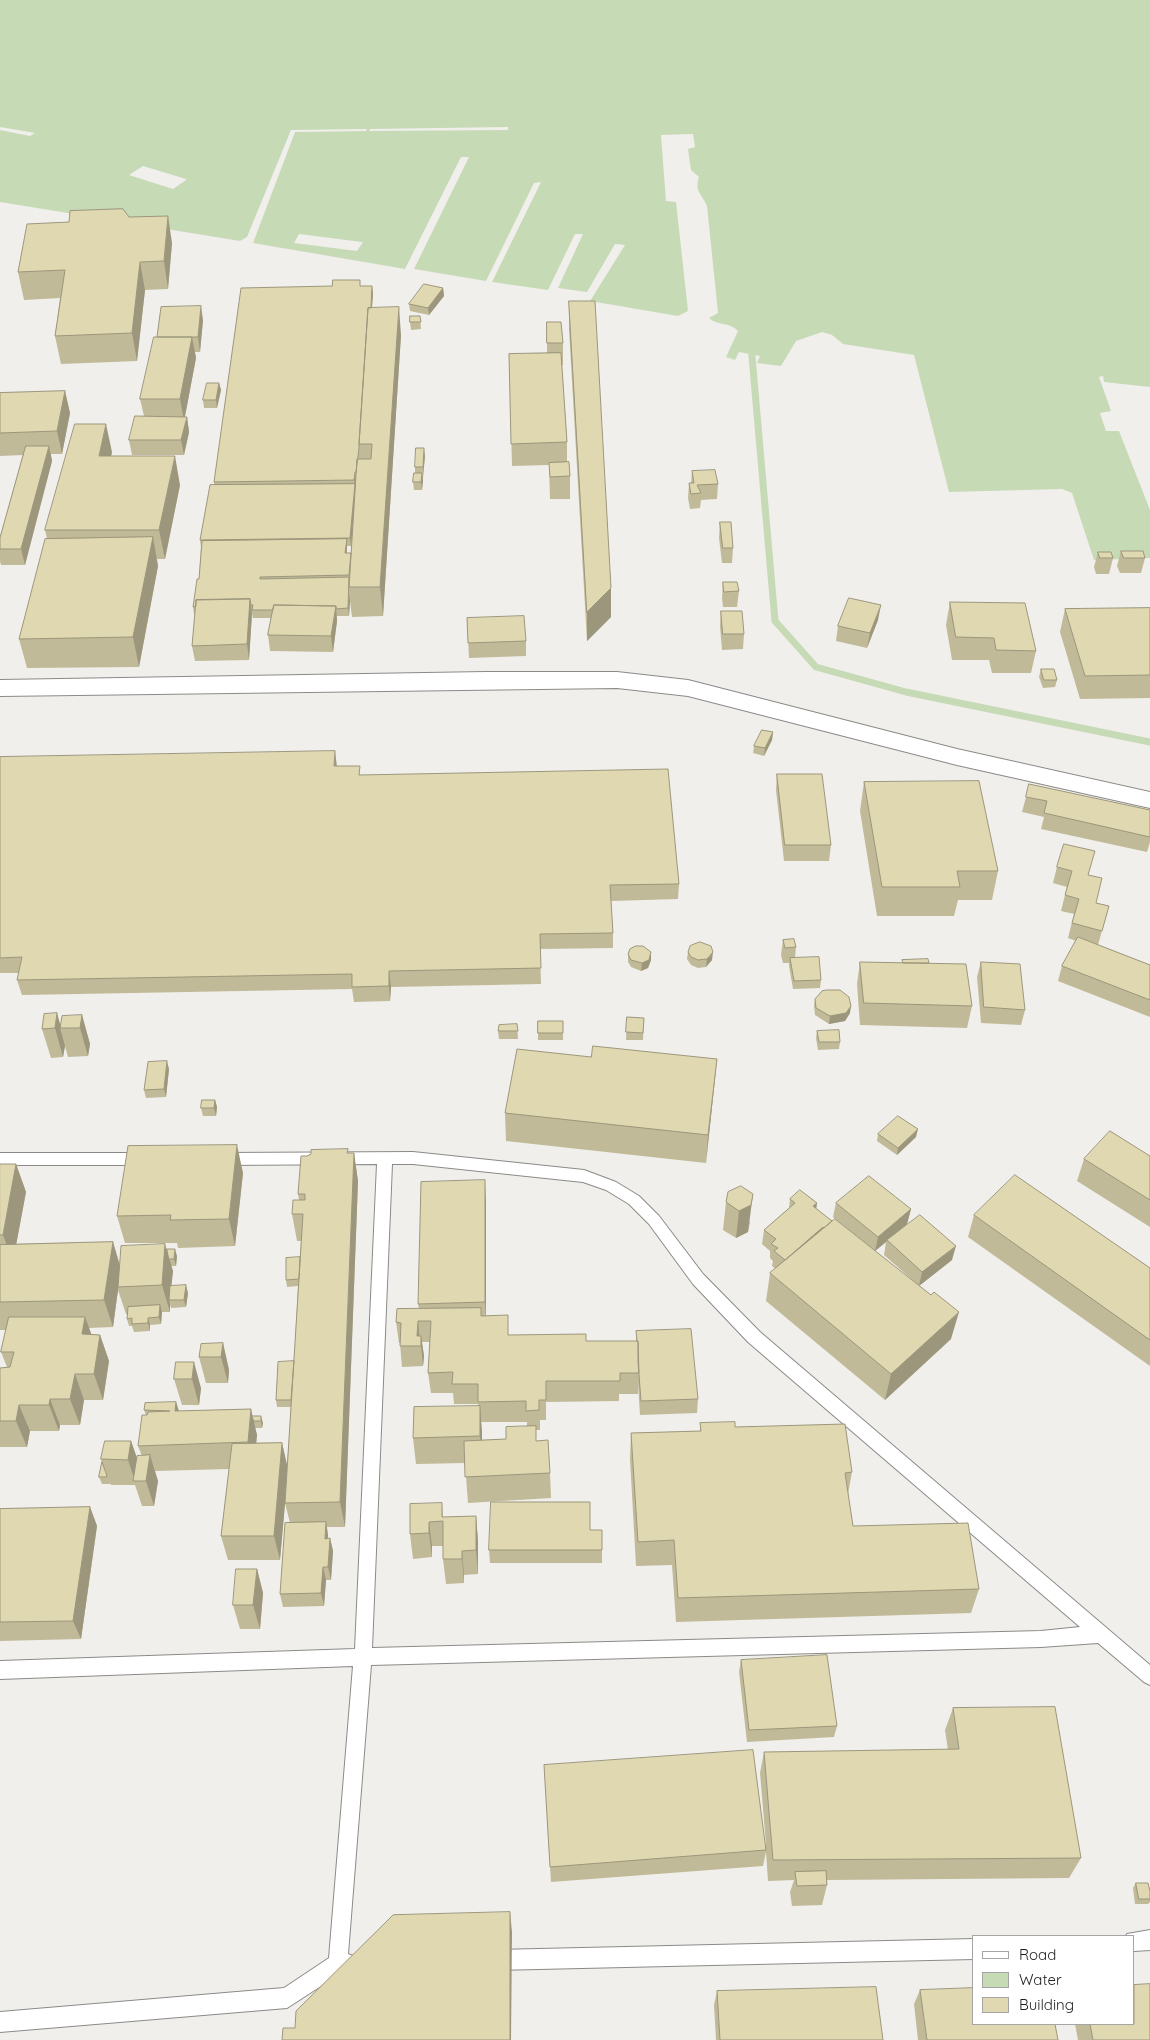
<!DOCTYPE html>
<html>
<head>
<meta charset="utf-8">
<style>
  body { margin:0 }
  #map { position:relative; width:1150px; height:2040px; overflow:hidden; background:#f1efec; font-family:Quicksand,sans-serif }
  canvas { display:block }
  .legend { position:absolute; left:972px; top:1935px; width:162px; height:90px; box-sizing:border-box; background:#fff; border:1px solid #a5a5a5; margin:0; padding:6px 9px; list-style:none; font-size:15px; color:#1f1e1d }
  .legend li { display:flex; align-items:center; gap:10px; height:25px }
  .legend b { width:25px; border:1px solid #a5a5a5 }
</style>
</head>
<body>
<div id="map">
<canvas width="1150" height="2040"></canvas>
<ul class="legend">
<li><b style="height:6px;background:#fff"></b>Road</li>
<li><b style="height:14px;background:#c7dab6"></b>Water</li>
<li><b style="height:14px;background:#dfd8b1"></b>Building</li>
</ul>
</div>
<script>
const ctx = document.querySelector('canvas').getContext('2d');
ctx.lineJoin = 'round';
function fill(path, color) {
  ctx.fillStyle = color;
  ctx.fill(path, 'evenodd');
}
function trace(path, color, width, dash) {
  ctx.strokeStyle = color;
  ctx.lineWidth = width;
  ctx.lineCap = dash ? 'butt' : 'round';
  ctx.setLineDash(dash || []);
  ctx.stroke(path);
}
const water = new Path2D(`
  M0,0H1150V387L1104,382L1103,376L1099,377L1111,411L1100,413L1106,431H1119L1150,510V558L1094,560L1072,493L1062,489L949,492L914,355L843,344L832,335L822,332L796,341L781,366L757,363L760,356L739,352L735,360L726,357L738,331C730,322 718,326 709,318L718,313L707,206C702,194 694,191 699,177L691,170L688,149L695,147L693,134L661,135L666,201L676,202L688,311L678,316L590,301L625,245L615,244L587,292L558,288L583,234H575L548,290L492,282L541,182L534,183L486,281L414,269L469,157H461L405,269L253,243L295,132L367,131L366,129L291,130L247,237L240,241L0,202V130L30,136L35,133L0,127ZM508,127V130L369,131L370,129ZM143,166L186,179V180L173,189L129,175ZM299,234L362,242H363L357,251L294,243Z`);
const stream = new Path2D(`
  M751,345L775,621L816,667L906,692L1150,742`);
const service = new Path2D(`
  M413,1152L584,1170L616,1182L639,1196L659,1216L703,1274L760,1332L1150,1665V1685L1144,1682L1098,1643L1041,1647L371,1665L348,1954L353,1956L356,1963L353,1970L341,1973L287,2008L0,2032V2012L284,1988L329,1958L353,1666L0,1679V1661L355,1649L377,1164L222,1165L217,1163L215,1159L217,1155L222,1153ZM392,1164H413L583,1182L606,1190L629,1204L649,1224L693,1284L748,1342L1080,1627L1041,1631L372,1648Z
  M0,1153H143L148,1155L150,1159L148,1163L143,1165H0Z
  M1150,1930V1950L1134,1951V1936H1126L1127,1934Z
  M974,1939V1959L495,1970L488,1967L485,1960L488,1953L495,1950Z`);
const tertiary = new Path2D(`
  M486,672H617L688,680L957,749L1150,792V808L957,765L688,696L617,688L0,696V680Z`);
const wall = new Path2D(`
  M129,217L172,243L168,289L145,290L137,361L61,364L55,336L60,298L24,300L18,272L69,222Z
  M332,286H372L373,294L372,308L401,335L383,616L352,617L350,601L349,616H337V621L333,652L270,651L268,635L271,618H253L252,613L249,660L195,661L192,646L195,614H194L193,607L199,579L201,547L200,540L214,485V482ZM353,517L351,553H347V546H351Z
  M443,288L444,296L429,315L410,311L409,304Z
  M569,301L611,588V617L587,641L569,329Z
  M420,316L421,329L411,330L410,322Z
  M203,320L200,352H195L196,358L185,417H187L189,432L184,455H132L129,440L144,416L140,399L157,337Z
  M547,322L563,343V365H562L567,442V462L570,476V499H550L549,465L512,466L509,354L547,353Z
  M219,383L221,390L217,408H204L203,400Z
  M65,391L70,413L62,454H51L52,461L25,565H1L0,561V538L23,455L0,456V393Z
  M112,452L111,456L180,485L165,559H157L158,566L139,667L27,668L19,639L47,539L45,530Z
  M425,456L422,490H414L413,482L415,473V467Z
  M692,471L718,484L717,499L701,500L700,508L690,509L688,498L689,483H691Z
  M720,522L733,548L732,563H722L719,538Z
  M1121,551L1145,558L1141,573H1120L1117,566Z
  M1098,552L1113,558L1109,574H1096L1094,567Z
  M723,582L739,591L737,607H723L722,598Z
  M950,602L1036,651L1031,673H992L989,660H952L946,625Z
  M1150,608V698L1080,699L1060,632L1065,609Z
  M721,611L744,634L743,649L722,650L720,626Z
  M467,618L526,641V656L469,658Z
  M878,620L867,648L836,641L838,626Z
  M1041,669L1057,680L1055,687L1043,688L1039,677Z
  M773,732L772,740L764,756L753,753L754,746Z
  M0,757L337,766L361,775L679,884L678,899L611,901L613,933V948L540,949L541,984L391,987L390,1001L354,1002L352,989L22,995L17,980L19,973H0Z
  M777,774L831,845L829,861H784L776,790Z
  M864,782L998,871L992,900H958L954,916H877L860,811Z
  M1026,797L1150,810V842L1147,852L1041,829L1044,817L1022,812Z
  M1057,867L1088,875L1096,903L1109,906L1098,945L1150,965V1017L1058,981L1062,966L1076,941L1068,938L1074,914L1061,911L1067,887L1053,883Z
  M783,940L796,947L795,958L821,980L820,988L793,989L789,966V963H783L781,955Z
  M688,952L712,960L706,967L698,968L691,965L687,959Z
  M628,954L651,960L648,968L641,971L631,967L628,962Z
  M902,960L929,963L972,1006L967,1028L860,1025L857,984L860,962L902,963Z
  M981,962L1025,1010L1021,1025L981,1023L977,977Z
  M815,999L850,1013L845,1021L829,1024L815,1015L814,1006Z
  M57,1013L60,1024L82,1015L90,1044L88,1056L68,1057L65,1046L63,1057L51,1058L42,1029Z
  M627,1017L644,1018L643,1040H626Z
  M538,1021H563V1040H538Z
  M517,1024L518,1039H499L498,1031Z
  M817,1031L840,1042L839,1049L818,1050L816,1038Z
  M717,1059L714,1088L706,1163L506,1141L505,1113Z
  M169,1069L166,1097L146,1098L144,1090Z
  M215,1100L217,1107L216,1116H203L201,1108Z
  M878,1134L916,1137L897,1155L877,1141Z
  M348,1149V1153H354L358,1181L345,1527H327L328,1538H330L333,1551L331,1580H326L324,1606L283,1607L280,1594L290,1523L285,1503L286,1494L280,1560H228L221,1536L229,1469L155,1471L158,1481L154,1506H142L135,1485H111L110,1483V1484H102L99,1477L102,1462L101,1459L131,1441L137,1458L142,1456L138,1446L146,1415L144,1410L176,1402L179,1411L251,1409L252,1416L263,1423L262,1428H255L257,1435L256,1443H282L287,1466L291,1407H277L276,1400L294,1361L298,1286L287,1287L286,1280L300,1257L301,1241H297L292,1214L299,1200L298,1194L307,1156Z
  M1150,1156V1227L1077,1181L1084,1159Z
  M0,1164H16L26,1192L16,1244L113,1242L120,1265L167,1249L177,1256L176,1266H171L173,1271L171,1286L188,1293L186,1307L171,1308L170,1304V1312H162L161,1324L150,1325V1331L134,1332L132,1326H129L127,1319V1314H126L118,1290L113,1327L89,1328L91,1334L100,1335L109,1361L103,1400H84L80,1425H60L59,1431H30L27,1447H0V1368L7,1367L1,1352L6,1330H0Z
  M243,1173L235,1246L178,1248L177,1243H125L117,1216Z
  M728,1192L750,1222L748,1232L736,1238L723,1230L726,1202Z
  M790,1199L817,1203L816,1209L916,1283L884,1255L886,1242L875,1251L833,1217L836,1203L911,1209L907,1224L900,1230L952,1260L919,1286L951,1339L885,1400L766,1301L770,1273L776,1269L772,1266L773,1261L770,1258V1251L762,1244L764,1230L789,1208Z
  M486,1202V1315L509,1335L586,1341H636V1331L698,1399L697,1413L640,1415L638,1383V1394H619V1401L546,1402V1420H540V1430H536V1441L550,1473L551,1498L468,1503L465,1463L416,1464L413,1438L478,1406V1404H454L453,1393H431L428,1373L430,1342H422L424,1356L423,1366L402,1367L400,1343H399L396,1322L419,1309L418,1304ZM481,1422H527V1426L506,1439L482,1440Z
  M974,1215L1150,1268V1366L968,1237Z
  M223,1343L229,1370L228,1383H206L199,1357Z
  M176,1362L201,1388L199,1405H182L174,1379Z
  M700,1423L735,1427L852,1472L848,1494L853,1526L979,1589L971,1613L676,1622L672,1565L636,1566L630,1459L631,1433L700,1431Z
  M442,1503L443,1517L476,1516L478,1541V1574L464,1575V1583L446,1584L443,1559V1546H432V1557L413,1559L410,1534Z
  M90,1507L97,1526L81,1639L0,1641V1509Z
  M590,1530H602V1563H490L489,1550Z
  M257,1569L263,1593L260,1629H240L233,1605Z
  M741,1660L837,1726L834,1737L747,1742L739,1672Z
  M953,1708L1081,1858L1069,1878L827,1880V1885L822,1905L792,1906L790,1892L794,1880L768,1881L766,1852L763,1866L551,1882L544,1765L766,1844L760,1773L764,1752L948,1750L945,1730Z
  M1136,1883L1150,1891V1902L1148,1904H1135L1133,1888Z
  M920,1990L1058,2040H918L914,2004Z
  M717,1991L883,2040H716L714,2005Z
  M1075,2024H1134L1150,2040H1078Z`);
const shadedWall = new Path2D(`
  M168,216L172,243L168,289L164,261Z
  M140,262L145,290L137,361L132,333Z
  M372,286L373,294L361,444Z
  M443,288L444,296L429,315L428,308Z
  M201,306L203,320L200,352L198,337Z
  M399,307L401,335L383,616L380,587Z
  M192,337L196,358L184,421L180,399Z
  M219,383L221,390L217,408L216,400Z
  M65,391L70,413L62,454L57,431Z
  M187,417L189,432L184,455L181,440Z
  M106,424L112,452L105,485L99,456Z
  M49,446L52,461L25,565L21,549Z
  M424,448L425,456L423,475V467Z
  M175,456L180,485L165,559L159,530Z
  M355,472L356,492L351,546L350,538L355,486L354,480Z
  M422,473L423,481L422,490L421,482Z
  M153,537L158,566L139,667L133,637Z
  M347,539V547L346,561L345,553Z
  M611,588V617L587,641V612Z
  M349,594L350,601L349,616L348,608Z
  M250,599L252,614L249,660L247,644Z
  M881,605L878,620L867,648L870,633Z
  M336,606L337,621L333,652L331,636Z
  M773,732L772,740L764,756L765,748Z
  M335,751L337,767L334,766Z
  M651,952V960L648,968L641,971L642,963Z
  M713,952L712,960L706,967L707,959Z
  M389,971L391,987L390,1001L389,986Z
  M851,1006L850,1013L845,1021L829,1024L830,1016Z
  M57,1013L61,1028H60L65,1046L63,1057L55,1028Z
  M82,1015L90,1044L88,1056L80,1028Z
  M717,1059L714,1088L706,1163L708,1135Z
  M167,1061L169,1069L166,1097L164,1089Z
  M215,1100L217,1107L216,1116L214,1108Z
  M918,1129L916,1137L897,1155L898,1148Z
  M237,1145L243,1173L235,1246L229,1219Z
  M354,1153L358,1181L345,1527L340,1502Z
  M16,1164L26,1192L13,1262L3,1235Z
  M485,1180L486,1202V1323L485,1302Z
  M753,1194L748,1232L736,1238L739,1211Z
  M817,1203L815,1217L813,1206Z
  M911,1209L907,1224L887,1241V1240L886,1242L875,1251L878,1237Z
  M823,1227L820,1241L783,1274L785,1260Z
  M113,1242L121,1270L118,1287V1290L113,1327L104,1300Z
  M165,1244L173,1271L170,1300H169L170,1304V1312L162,1285Z
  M956,1246L952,1260L919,1286L922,1272Z
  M175,1249L177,1256L176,1266L174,1259Z
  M186,1285L188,1293L186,1307L184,1300Z
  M160,1305L162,1312L161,1324L159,1317Z
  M959,1312L951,1339L885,1400L891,1374Z
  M85,1317L95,1344L82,1334Z
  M148,1318L150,1325V1331L148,1323Z
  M418,1321L420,1342L417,1336Z
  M100,1335L109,1361L103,1400L94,1374Z
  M421,1336L424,1356L423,1366L421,1346Z
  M223,1343L229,1370L228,1383L221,1357Z
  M194,1362L201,1388L199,1405L192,1379Z
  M75,1374L84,1400L80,1425L70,1399Z
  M50,1399L60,1425L59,1431L49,1405Z
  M176,1402L184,1428L175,1411Z
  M19,1405L30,1431L27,1447L16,1421Z
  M480,1406L482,1432V1462L480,1436Z
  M251,1409L257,1435L254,1468L248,1442Z
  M261,1416L263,1423L262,1428L261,1421Z
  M131,1441L140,1467L135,1481L128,1460Z
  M282,1443L288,1469L280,1560L274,1536Z
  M150,1455L158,1481L154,1506L146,1481Z
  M90,1507L97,1526L81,1639L73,1621Z
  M476,1516L478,1541V1574L476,1550Z
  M326,1522L328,1535L327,1552L325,1539Z
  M429,1522L432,1546V1557L429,1533Z
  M330,1538L333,1551L331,1580L328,1567Z
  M462,1551L464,1575V1583L462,1559Z
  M323,1567L326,1580L324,1606L321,1593Z
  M257,1569L263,1593L260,1629L253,1605Z
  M510,1912L512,1932L511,2040H510Z`);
const building = new Path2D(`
  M123,209L129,217L168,216L164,261L140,262L132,333L55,336L65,270L18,272L27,224L69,222L70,211Z
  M333,280H360V286H372L371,308H368L359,444V448L356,472H355L354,480L214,482L241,288L332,286Z
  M424,284L443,288L428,308L409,304Z
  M569,301H595L611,588L587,612Z
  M201,306L198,337H157L161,307Z
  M399,307L380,587H349L357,459H371L372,444H359L368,308Z
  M410,316H420L421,322H410Z
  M547,322H561L563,343H547Z
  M154,337H192L180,399H140Z
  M561,353L567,442L511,444L509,354Z
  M207,383H219L216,400H203Z
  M65,391L57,431L0,433V393Z
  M135,416L187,417L181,440H129Z
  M75,424H106L99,456H175L159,530H45Z
  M26,446H49L21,549H0V538Z
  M416,448H424L423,467H415Z
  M569,462L570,476L550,477L549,463Z
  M715,470L718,484L697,485L701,493L691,494L689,483H694L692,471Z
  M414,473H422L421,482H413Z
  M355,484L350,538L200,540L210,485Z
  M720,522H731L733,548H723Z
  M153,537L133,637L19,639L45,539Z
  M347,539L345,553H351L349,575L260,577V579L349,577L348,608L336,609V606L274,605L273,610H252L253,605H251L250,599L196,600V606L193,607L197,579H199L202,541Z
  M1121,551H1143L1145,558H1124Z
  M1098,552H1111L1113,558H1100Z
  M723,582H737L739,591L724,592Z
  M849,598L881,605L870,633L838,626Z
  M250,599L247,644L192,646L196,600Z
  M950,602L1025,603L1036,651L996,650L994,638L956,637Z
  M274,605L336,606L331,636L268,635Z
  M1150,608V675L1085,676L1065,609Z
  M721,611H742L744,634H723Z
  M524,616L526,641L468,643L467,618Z
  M1041,669H1054L1057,680H1044Z
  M762,730L773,732L765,748L754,746Z
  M335,751L334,766H360L359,775L668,769L679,884L610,885L613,933L540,934L541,968L389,971V986L352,987V974L17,980L22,957L0,958V757Z
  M777,774H822L831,845H785Z
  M979,781L998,871H957L960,887H882L864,782Z
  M1029,784L1150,810V837L1044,813L1047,801L1026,797Z
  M1064,844L1095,851L1088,875L1102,878L1096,903L1109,906L1102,931L1072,923L1079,899L1065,895L1072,871L1057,867Z
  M1078,937L1150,965V1000L1062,966Z
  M794,939L796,947L785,948L783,940Z
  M700,942L711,946L713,952L707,959L698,960L691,957L688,952L690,946Z
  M636,946H643L651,952L649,960L642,963L631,960L628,954L630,949Z
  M819,957L821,980L794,981L790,958Z
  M928,959L929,963H903L902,960Z
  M860,962L966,964L972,1006L864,1003Z
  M981,962L1020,964L1025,1010L984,1007Z
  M827,990H840L849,997L851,1006L846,1013L830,1016L816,1008L815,999L822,991Z
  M57,1013L55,1028L42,1029L44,1014Z
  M82,1015L80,1028H60L62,1016Z
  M627,1017L644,1018L643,1033L626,1032Z
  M538,1021H563V1033H538Z
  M517,1024L518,1031H498L499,1025Z
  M839,1030L840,1042H819L817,1031Z
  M593,1046L717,1059L708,1135L505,1113L517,1049L591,1057Z
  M167,1061L164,1089L144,1090L148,1062Z
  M202,1100H215L214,1108H201Z
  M898,1116L918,1129L898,1148L878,1134Z
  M1110,1131L1150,1156V1200L1084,1159Z
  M237,1145L229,1219L170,1220L171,1215L117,1216L128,1146Z
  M348,1149L347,1153H354L340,1502L285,1503L303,1214H292L293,1200H305V1194H298L301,1156H307L311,1154V1150Z
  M0,1164H16L3,1235H0Z
  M1015,1175L1150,1268V1340L974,1215Z
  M869,1176L911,1209L878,1237L836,1203Z
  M485,1180V1302L418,1304L421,1182Z
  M741,1186L753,1194L751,1205L739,1211L726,1202L728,1192Z
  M800,1190L817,1203L813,1206L832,1221L824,1228L823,1227L785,1260L774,1251L778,1248L771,1244L776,1239L764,1230L795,1203L790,1199Z
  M920,1215L956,1246L922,1272L887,1240Z
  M835,1219L931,1295L934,1292L959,1312L891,1374L770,1273Z
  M113,1242L104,1300L0,1302V1245Z
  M165,1244L162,1285L118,1287L121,1246Z
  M167,1249H175L174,1259H169Z
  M300,1257L299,1279L286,1280V1258Z
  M186,1285L184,1300H169L170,1286Z
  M160,1305L159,1317L148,1318V1323L132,1324V1318L127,1319L128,1307Z
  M481,1308V1316L508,1315V1335L586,1334V1341H638L639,1373H620V1381H546V1400H539V1410L526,1411V1401L478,1402V1384H452L453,1372L428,1373L431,1321H418L417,1336H421V1346H400L401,1323L396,1322L397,1309Z
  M9,1317H85L82,1334L100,1335L94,1374H75L70,1399H50L49,1405H19L16,1421H0V1368L10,1367L14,1352H1Z
  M691,1329L698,1399L641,1401L638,1362V1341H637L636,1331Z
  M223,1343L221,1357H199L201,1344Z
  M294,1361L291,1400H276L278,1362Z
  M176,1362H194L192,1379H174Z
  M176,1402L175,1411L251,1409L248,1442L138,1446L142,1415H147L148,1412L170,1411L144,1410L145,1403Z
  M480,1406V1436L413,1438L414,1407Z
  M252,1416H261V1421H254Z
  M735,1422V1427L845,1424L852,1472L845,1473L853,1526L968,1523L979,1589L678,1598L674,1540L638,1542L631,1433L701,1431L700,1423Z
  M536,1426V1441L548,1440L550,1473L465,1477L464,1441L506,1439V1427Z
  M105,1441H131L128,1460L101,1459Z
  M282,1443L274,1536H221L232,1444Z
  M150,1455L146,1481H133L137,1456Z
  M102,1462L107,1476V1477H99Z
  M491,1502H590V1530H602V1550H489Z
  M442,1503V1517L476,1516V1550L462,1551V1559H443V1521L429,1522V1533L410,1534V1504Z
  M90,1507L73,1621L0,1622V1509Z
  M326,1522L325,1539L330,1538L328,1567H323L321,1593L280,1594L285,1523Z
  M236,1569H257L253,1605H233Z
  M827,1655L837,1726L749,1730L741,1660Z
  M1055,1707L1081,1858L773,1860L764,1752L959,1749L953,1708Z
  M753,1750L766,1850L550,1867L544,1765Z
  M826,1871L827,1885L797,1886L795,1872Z
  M1136,1883H1148L1150,1891V1899H1139Z
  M510,1912V2040H282L283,2028H295L296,2011L393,1915Z
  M1150,1984V2040H1093L1090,2024H1134V1985Z
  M876,1987L883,2040H720L717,1991Z
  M974,1988V2024H1055L1058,2040H927L920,1990Z`);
fill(water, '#c7dab6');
trace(stream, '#c7dab6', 7);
trace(service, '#8c8a88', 2);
trace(tertiary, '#8c8a88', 2);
fill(service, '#fff');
fill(tertiary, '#fff');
fill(wall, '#c0ba98');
fill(shadedWall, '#9c977c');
fill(building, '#dfd8b1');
trace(building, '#9c977c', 1);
</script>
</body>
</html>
